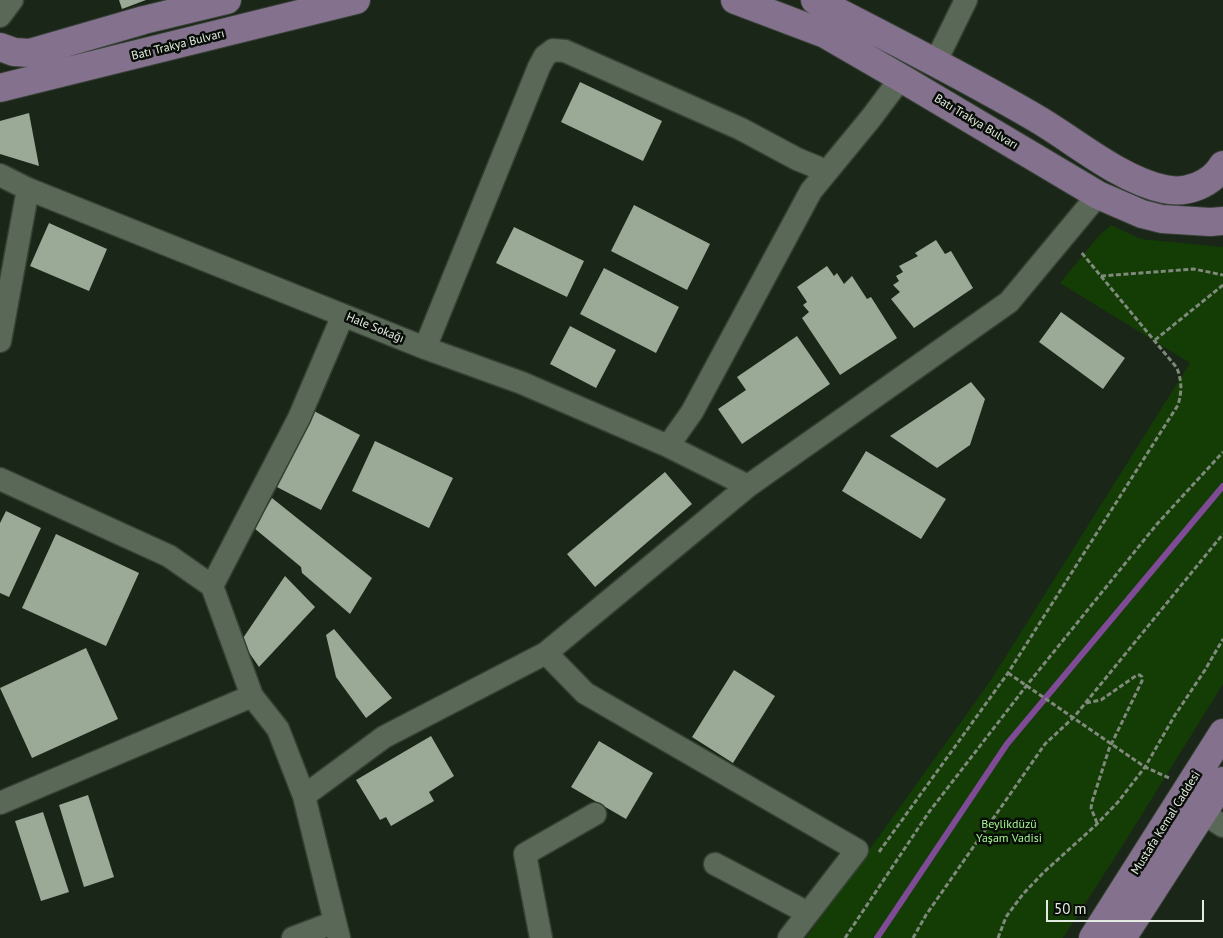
<!DOCTYPE html>
<html>
<head>
<meta charset="utf-8">
<style>
  body { margin:0 }
  #map { position:relative; width:1223px; height:938px; overflow:hidden; background:#1a2617; font-family:"PT Sans",sans-serif }
  canvas { display:block }
  .scale { position:absolute; left:1046px; top:900px; width:158px; height:22px; box-sizing:border-box; border:2px solid #e4ece2; border-top:0; padding-left:6px; font-size:15px; line-height:18px; white-space:nowrap; color:#e4ece2; -webkit-text-stroke:4px #080e07; paint-order:stroke }
</style>
</head>
<body>
<div id="map">
<canvas width="1223" height="938"></canvas>
<div class="scale">50 m</div>
</div>
<script>
const ctx = document.querySelector('canvas').getContext('2d');
ctx.lineJoin = 'round';
function fill(path, color) {
  ctx.fillStyle = color;
  ctx.fill(path, 'evenodd');
}
function trace(path, color, width, dash) {
  ctx.strokeStyle = color;
  ctx.lineWidth = width;
  ctx.lineCap = dash ? 'butt' : 'round';
  ctx.setLineDash(dash || []);
  ctx.stroke(path);
}
function write(font, color, halo, rows, align = 'center') {
  ctx.font = font + ' "PT Sans",sans-serif';
  ctx.lineWidth = 5;
  ctx.setLineDash([]);
  ctx.textBaseline = 'middle';
  ctx.strokeStyle = halo;
  ctx.fillStyle = color;
  for (const [text, x, y, turn = 0] of rows) {
    ctx.save();
    ctx.translate(x, y);
    ctx.rotate((+turn || 0) * Math.PI / 180);
    ctx.textAlign = isNaN(turn) ? turn : align;
    if (halo) ctx.strokeText(text, 0, 0);
    ctx.fillText(text, 0, 0);
    ctx.restore();
  }
}
const green = new Path2D(`
  M1111,225L1141,239L1223,247V684L1123,845L1063,938H806L989,683L1190,363L1060,283L1098,237Z`);
const stream = new Path2D(`
  M877,938L1007,744L1223,486`);
const building = new Path2D(`
  M119,0H146L122,9Z
  M580,82L662,121L643,161L561,122Z
  M29,113L39,166L0,154V121Z
  M634,205L710,244L687,290L611,251Z
  M49,223L107,249L89,291L30,266Z
  M514,227L584,261L567,297L496,263Z
  M936,240L945,254L951,251L973,288L914,328L891,299L900,292L893,285L899,281L896,276L903,272L899,266L918,256L915,253Z
  M827,266L834,276L837,273L844,284L852,276L867,299L871,297L897,338L840,375L802,318L809,312L803,305L807,302L797,287Z
  M604,268L679,307L656,353L580,314Z
  M1061,312L1125,358L1103,389L1039,342Z
  M570,326L616,350L596,388L550,364Z
  M797,336L830,384L742,444L718,409L746,390L737,377Z
  M971,382L985,399L970,445L937,468L890,436Z
  M314,411L360,435L321,510L275,486Z
  M375,441L453,478L429,528L352,491Z
  M866,451L946,499L921,539L842,491Z
  M665,472L692,504L595,587L567,554Z
  M272,498L372,578L350,614L302,573L301,567L254,528Z
  M6,511L41,528L9,597L0,593V523Z
  M56,534L139,573L106,646L22,608Z
  M285,576L315,607L259,667L241,641Z
  M334,629L392,698L366,718L336,677L326,635Z
  M86,648L118,719L32,758L0,688Z
  M734,670L775,696L733,763L692,737Z
  M431,736L454,776L429,792L434,801L391,826L386,817L380,820L356,780Z
  M599,741L653,773L626,819L571,787Z
  M88,795L114,877L84,887L59,805Z
  M43,812L69,892L41,901L15,821Z`);
const path = new Path2D(`
  M1101,276L1194,269L1223,275
  M1155,340L1223,285
  M1008,673L1145,767L1169,778
  M1086,703L1101,700L1137,675H1140L1142,677V681L1109,749L1092,802L1091,808L1097,823
  M879,852L1008,673L1178,405C1182,391 1182,382 1177,368L1081,252
  M845,938L929,812L1027,685L1157,524L1223,452
  M913,938L926,915L1045,744L1074,717L1223,534
  M998,938L1006,917L1023,894L1044,872L1096,825L1118,802L1145,767L1175,715L1205,670L1223,639`);
const minor = new Path2D(`
  M0,16L12,0
  M935,63L966,0
  M0,175L28,189L425,348L522,383L668,446L748,486
  M0,341L28,189
  M425,348L539,67L545,56L553,50L565,51L741,129L797,159L826,171
  M668,446L692,412L811,191L871,118L901,78
  M0,479L169,556L212,586
  M546,653L585,693L857,850L789,938
  M304,796L384,737L546,653L748,486L1009,302L1098,195
  M0,803L252,696
  M1203,813L1223,826
  M715,864L808,913
  M293,938L335,922
  M339,938L304,796L278,729L252,696L212,586L299,418L343,315
  M541,938L525,854L595,814`);
const major = new Path2D(`
  M735,0L825,34L901,78L1098,195L1142,214L1162,219L1210,222L1223,221
  M815,0C890,39 966,77 1039,120C1076,142 1121,180 1164,189C1186,194 1211,185 1223,165
  M0,47L14,52L30,53L144,20L227,0
  M0,88L356,0
  M1093,938L1223,733
  M1122,938L1223,781`);
const streetNames = [
  ["Batı Trakya Bulvarı",178,45,-14],
  ["Batı Trakya Bulvarı",976,122,31],
  ["Hale Sokağı",375,328,22],
  ["Mustafa Kemal Caddesi",1166,823,-58]
];
const parkNames = [
  ["Beylikdüzü",1009,825],
  ["Yaşam Vadisi",1009,839]
];
fill(green, '#133d05');
trace(stream, '#7f4a96', 6);
fill(building, '#9aaa97');
trace(minor, '#364034', 25);
trace(major, '#364034', 30);
trace(path, '#7f897c', 3, [5, 2.5]);
trace(minor, '#5a6857', 22);
trace(major, '#83718e', 28);
write('12px', '#e4ece2', '#080e07', streetNames);
write('12px', '#a2f58e', '#080e07', parkNames);
</script>
</body>
</html>
